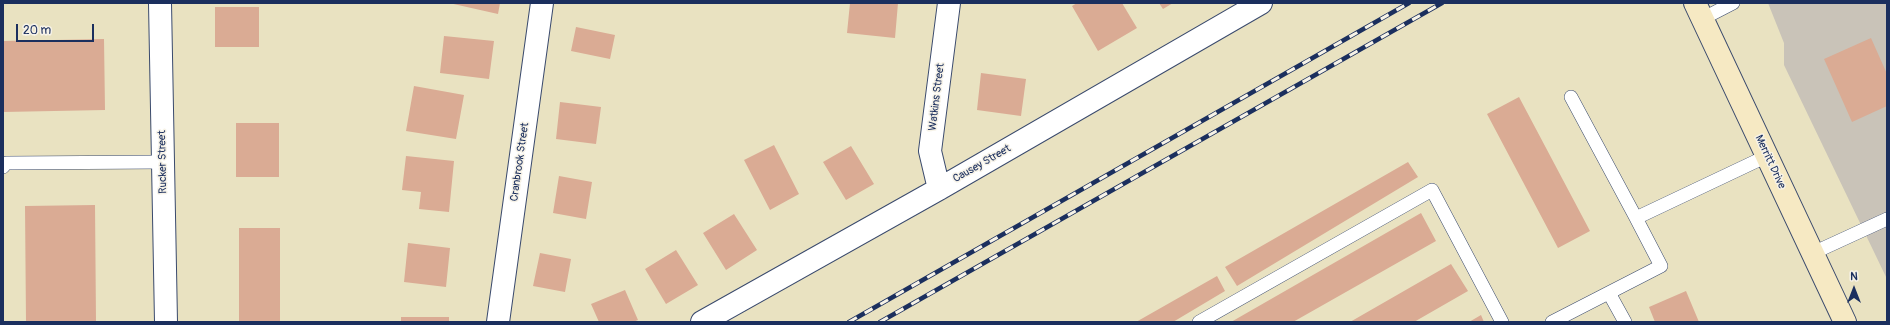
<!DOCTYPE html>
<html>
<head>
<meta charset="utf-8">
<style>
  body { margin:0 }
  #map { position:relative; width:1890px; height:325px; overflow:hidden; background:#e9e2c1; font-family:Pangolin,sans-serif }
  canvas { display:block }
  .frame { position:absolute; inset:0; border:4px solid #1b2f5e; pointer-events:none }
  .north { position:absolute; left:1834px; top:269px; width:40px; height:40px; -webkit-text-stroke:3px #f7f3e8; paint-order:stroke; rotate:0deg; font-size:11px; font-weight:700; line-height:16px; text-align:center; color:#1b2f5e }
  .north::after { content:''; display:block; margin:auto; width:14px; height:18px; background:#1b2f5e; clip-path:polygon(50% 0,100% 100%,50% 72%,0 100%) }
  .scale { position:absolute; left:16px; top:24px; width:78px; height:18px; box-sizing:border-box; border:2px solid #1b2f5e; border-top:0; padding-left:5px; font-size:12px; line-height:14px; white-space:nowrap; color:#1b2f5e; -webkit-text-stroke:3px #f7f3e8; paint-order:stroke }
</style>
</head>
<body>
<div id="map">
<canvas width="1890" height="325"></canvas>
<div class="frame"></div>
<div class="north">N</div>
<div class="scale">20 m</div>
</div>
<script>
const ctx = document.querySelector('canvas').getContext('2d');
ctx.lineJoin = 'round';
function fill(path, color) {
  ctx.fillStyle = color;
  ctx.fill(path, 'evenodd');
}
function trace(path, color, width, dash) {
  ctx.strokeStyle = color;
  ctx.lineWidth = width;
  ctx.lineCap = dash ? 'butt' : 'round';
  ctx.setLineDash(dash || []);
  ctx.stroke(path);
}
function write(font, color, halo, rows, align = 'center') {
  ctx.font = font + ' Pangolin,sans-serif';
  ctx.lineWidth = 3;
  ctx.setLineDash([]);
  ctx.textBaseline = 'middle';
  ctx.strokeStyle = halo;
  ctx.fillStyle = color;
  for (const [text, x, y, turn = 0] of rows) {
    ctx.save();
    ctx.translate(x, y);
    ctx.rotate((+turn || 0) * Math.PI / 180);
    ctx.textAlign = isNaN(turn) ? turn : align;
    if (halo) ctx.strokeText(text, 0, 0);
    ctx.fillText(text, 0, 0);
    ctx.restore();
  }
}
const industrial = new Path2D(`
  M1768,3H1887V279L1784,65V43Z`);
const building = new Path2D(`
  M449,3H500L498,14Z
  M850,3H898L895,38L847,33Z
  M1077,3H1122L1137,28L1098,51L1072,6Z
  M1159,3H1173L1163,9Z
  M215,7H259V47H215Z
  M576,27L615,35L610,59L571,51Z
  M444,36L494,41L489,79L440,73Z
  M1871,38L1887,74V106L1852,122L1824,59Z
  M104,39L105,110L3,112V41Z
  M981,73L1026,79L1021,116L977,110Z
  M414,86L464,95L456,139L406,131Z
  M1519,97L1590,231L1558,248L1487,114Z
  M560,102L601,107L596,144L556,139Z
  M236,123H279V177H236Z
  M774,145L799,194L770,210L744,160Z
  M851,146L874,184L846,200L823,162Z
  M406,156L454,161L449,212L419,209L421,192L402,190Z
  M1408,162L1418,177L1237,286L1225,267Z
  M559,176L592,182L586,219L553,213Z
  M95,205L96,322H26L25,206Z
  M1421,213L1436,241L1293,322H1231Z
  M734,214L757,250L726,270L703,233Z
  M239,228H280V322H239Z
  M408,243L450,248L446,287L404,282Z
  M676,250L698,285L666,304L645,269Z
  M540,253L571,259L565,292L533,286Z
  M1451,264L1468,291L1414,322H1350Z
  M1217,276L1225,291L1173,322H1136Z
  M625,290L638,320L633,322H599L591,304Z
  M1686,291L1699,322H1655L1649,307Z
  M1481,315L1484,322H1469Z
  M401,317H449V322H401Z`);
const service = new Path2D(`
  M1702,19L1733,3
  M1571,97L1636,218L1767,156
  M3,167L6,163L163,162
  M1813,253L1887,219
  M1609,293L1625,322
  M1199,322L1432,190L1502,322
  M1552,322L1661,266L1636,218`);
const minor = new Path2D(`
  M160,3L166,322
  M939,189L930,151L949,3
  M498,322L542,3
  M702,322L939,189L1261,3`);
const secondary = new Path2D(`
  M1695,3L1845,322`);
const rail = new Path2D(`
  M849,322L1409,3
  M880,322L1442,3`);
const streetNames = [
  ["Watkins Street",937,97,-83],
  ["Rucker Street",163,162,-91],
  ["Cranbrook Street",520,162,-82],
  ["Merritt Drive",1770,162,65],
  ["Causey Street",982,164,-30]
];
fill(industrial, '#c9c3b8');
fill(building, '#daab94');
trace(service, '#3a4a6d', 14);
trace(minor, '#3a4a6d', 24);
trace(secondary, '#3a4a6d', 24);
trace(service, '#fff', 13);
trace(minor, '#fff', 22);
trace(secondary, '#f6e9c3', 22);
trace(rail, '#1b2f5e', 4.5);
trace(rail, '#f7f3e8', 3, [9]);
write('11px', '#1b2f5e', '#f7f3e8', streetNames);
</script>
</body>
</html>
